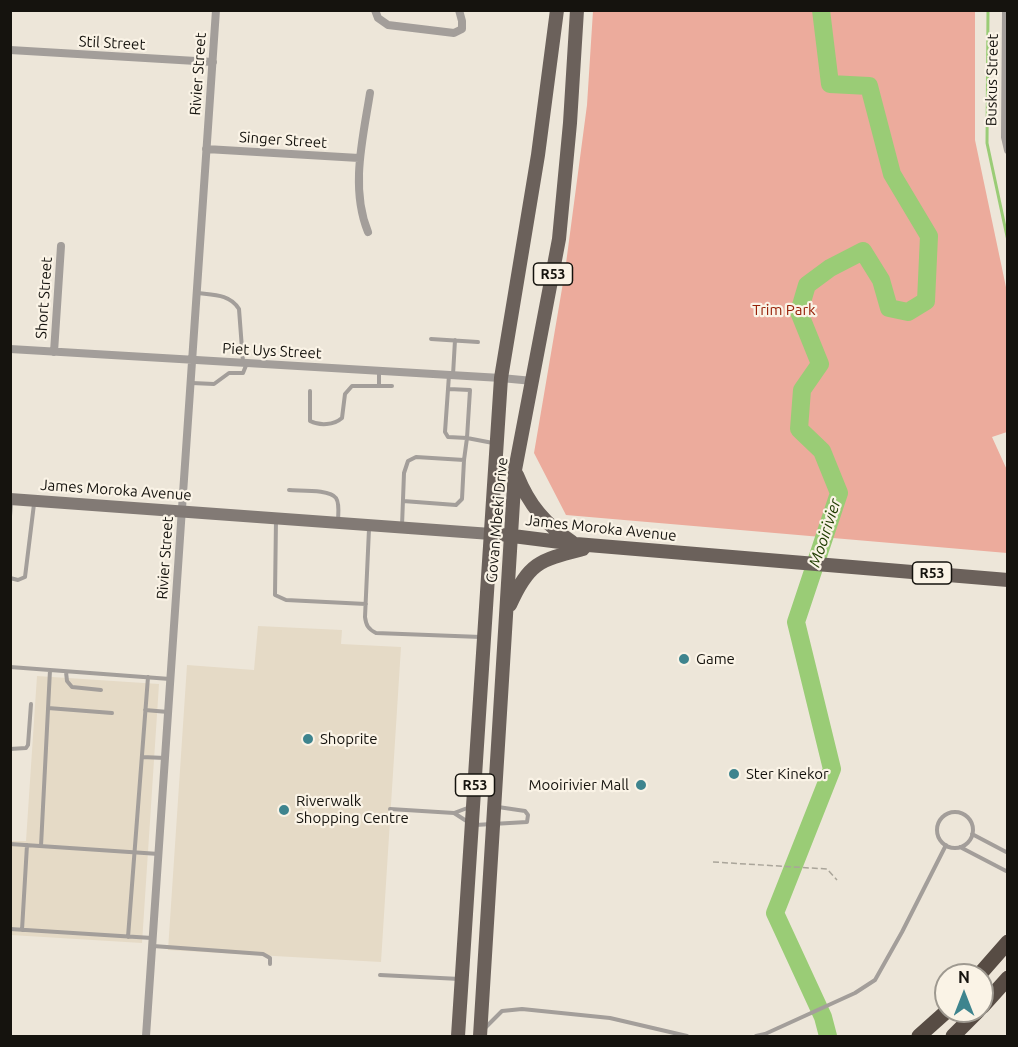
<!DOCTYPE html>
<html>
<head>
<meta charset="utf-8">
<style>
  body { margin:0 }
  #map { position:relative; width:1018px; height:1047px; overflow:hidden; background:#ede6d9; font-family:Ubuntu,sans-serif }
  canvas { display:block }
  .frame { position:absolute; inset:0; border:12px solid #15130e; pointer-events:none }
  .north { position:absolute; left:934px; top:963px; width:60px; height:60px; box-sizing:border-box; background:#faf3e6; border:2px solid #9e9990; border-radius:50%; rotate:0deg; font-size:16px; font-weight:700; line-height:24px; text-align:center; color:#15130e }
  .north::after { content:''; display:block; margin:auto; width:21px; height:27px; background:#3e848e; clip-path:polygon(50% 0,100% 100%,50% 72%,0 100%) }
</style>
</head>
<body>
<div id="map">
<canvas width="1018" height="1047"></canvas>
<div class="frame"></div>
<div class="north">N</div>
</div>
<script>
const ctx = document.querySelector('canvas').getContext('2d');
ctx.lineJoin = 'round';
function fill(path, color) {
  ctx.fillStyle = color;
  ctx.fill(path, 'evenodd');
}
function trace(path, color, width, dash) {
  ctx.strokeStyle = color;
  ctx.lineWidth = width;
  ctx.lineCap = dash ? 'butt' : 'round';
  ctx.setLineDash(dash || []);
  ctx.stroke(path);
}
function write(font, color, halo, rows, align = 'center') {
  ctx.font = font + ' Ubuntu,sans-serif';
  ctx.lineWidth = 4.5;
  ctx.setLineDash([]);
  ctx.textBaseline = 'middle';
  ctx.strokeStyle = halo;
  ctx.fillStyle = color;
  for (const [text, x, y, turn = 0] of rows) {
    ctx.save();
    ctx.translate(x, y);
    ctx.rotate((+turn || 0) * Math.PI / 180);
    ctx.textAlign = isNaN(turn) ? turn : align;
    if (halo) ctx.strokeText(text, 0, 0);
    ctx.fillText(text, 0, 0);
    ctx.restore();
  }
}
const built = new Path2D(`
  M258,626L342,630L341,644L401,647L381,962L168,950L187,665L254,670Z
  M37,676L159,684L142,943L11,935L10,841H26Z`);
const green = new Path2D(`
  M593,11H975V140L1007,292V432L992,437L1007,470V553L566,515L534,453L565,271L587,105Z`);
const stream = new Path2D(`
  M988,10L987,143L1008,241`);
const river = new Path2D(`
  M821,10L830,84L869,86L892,174L929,236L926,301L908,312L889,308L881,280L863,251L830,268L807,285L799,312L820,364L802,390L799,429L822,451L839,493L796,622L832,769L775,913L823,1017L828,1036`);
const path = new Path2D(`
  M713,862L827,869L837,880`);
const lane = new Path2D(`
  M197,293C213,295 230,294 239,309L243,362
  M431,339L478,342
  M449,375L445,432L448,437L467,438L464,460
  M453,375L455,340
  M192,383L214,384L229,373H243L247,363
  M379,386V371
  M449,389L470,390L467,438L493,443
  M310,391V421C320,426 334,425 342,418L345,394L352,386H392
  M289,490C300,491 330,489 336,498C340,504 338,515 338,522
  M10,516L11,503
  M276,519L275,595L286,600L366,604
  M402,526L404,473L408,461L416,457L464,460L462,499L456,505L403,501
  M369,529L365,617C366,625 368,629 376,633L481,637
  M10,578L18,580L25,577L34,504
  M10,667L170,679
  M66,672L67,681L72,687L101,690
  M48,708L112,713
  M145,710L168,712
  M10,749L26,748L28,745L31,704
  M142,757L165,758
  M390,809L454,813L470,807
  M937 830a18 18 0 1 1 36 0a18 18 0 1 1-36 0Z
  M454,813L468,822
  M475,825L527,822L528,815L525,811L498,807
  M972,834L1008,853
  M10,844L159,854
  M41,846L50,670
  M960,847L1008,872
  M10,929L152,938
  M22,930L27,845
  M128,937L148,677
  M153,946L263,954L270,958V964
  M380,975L460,979
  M485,1028L502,1011L522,1009L610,1018L687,1036
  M756,1036L765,1034L855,993L875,980L902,932L946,845`);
const street = new Path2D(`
  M375,10L378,18L388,25L454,33L462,29V21L459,10
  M1006,10L1005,137L1008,150
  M10,50L213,62
  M206,149L359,158
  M368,232C350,188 363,138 370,93
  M10,349L501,378L533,381
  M54,352L61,246
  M146,1036L216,10`);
const secondary = new Path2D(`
  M10,499L491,534`);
const primary = new Path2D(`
  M517,475C529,505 545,524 572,542
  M505,535L576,544L1008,580
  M510,605C529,562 540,560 583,549
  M458,1036L501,378L538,155L557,10
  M480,1036L515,470L559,239L570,123L577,10`);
const highway = new Path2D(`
  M979,975L1008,942
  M982,1007L1008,978
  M919,1036L947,1011
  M953,1036L978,1011`);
const markers = [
  [684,659,6,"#3e848e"],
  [308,739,6,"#3e848e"],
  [734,774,6,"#3e848e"],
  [641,785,6,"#3e848e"],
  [284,810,6,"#3e848e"]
];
const shields = [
  [553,274,39],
  [932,573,39],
  [475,785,39]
];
const shieldNames = [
  ["R53",553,274],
  ["R53",932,573],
  ["R53",475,785]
];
const streetNames = [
  ["Stil Street",112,43,3],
  ["Rivier Street",198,74,-86],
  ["Buskus Street",992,80,-89],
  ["Singer Street",283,140,4],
  ["Short Street",44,298,-86],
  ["Piet Uys Street",272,351,3],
  ["James Moroka Avenue",116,490,4],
  ["Govan Mbeki Drive",497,520,-85],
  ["James Moroka Avenue",601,528,6],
  ["Rivier Street",165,558,-86]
];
const parkNames = [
  ["Trim Park",784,310]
];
const poiNames = [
  ["Game",696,659],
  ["Shoprite",320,739],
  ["Ster Kinekor",746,774],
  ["Mooirivier Mall",629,785,"right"],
  ["Riverwalk",296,801],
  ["Shopping Centre",296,818]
];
const waterNames = [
  ["Mooirivier",825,533,-72]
];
fill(built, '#e5dac6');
fill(green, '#ecab9c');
trace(stream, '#9acc76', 3);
trace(river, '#9acc76', 18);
trace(path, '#aaa59a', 1.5, [6, 3]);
trace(lane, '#a39e9a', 4);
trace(street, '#a39e9a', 8);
trace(secondary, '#827a75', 12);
trace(primary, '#6b615b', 14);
trace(highway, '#574c44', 15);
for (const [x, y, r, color] of markers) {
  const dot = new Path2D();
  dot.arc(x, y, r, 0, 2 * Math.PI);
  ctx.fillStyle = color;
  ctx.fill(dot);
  trace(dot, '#faf3e6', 2);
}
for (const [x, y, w] of shields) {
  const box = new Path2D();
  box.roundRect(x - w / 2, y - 11, w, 22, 4.5);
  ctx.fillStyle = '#faf3e6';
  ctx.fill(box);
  trace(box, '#15130e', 1.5);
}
write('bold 14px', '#15130e', null, shieldNames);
write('15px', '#15130e', '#faf3e6', streetNames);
write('15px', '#962108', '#faf3e6', parkNames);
write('15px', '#15130e', '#faf3e6', poiNames, 'left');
write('italic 16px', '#1f3d00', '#faf3e6', waterNames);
</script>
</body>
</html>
